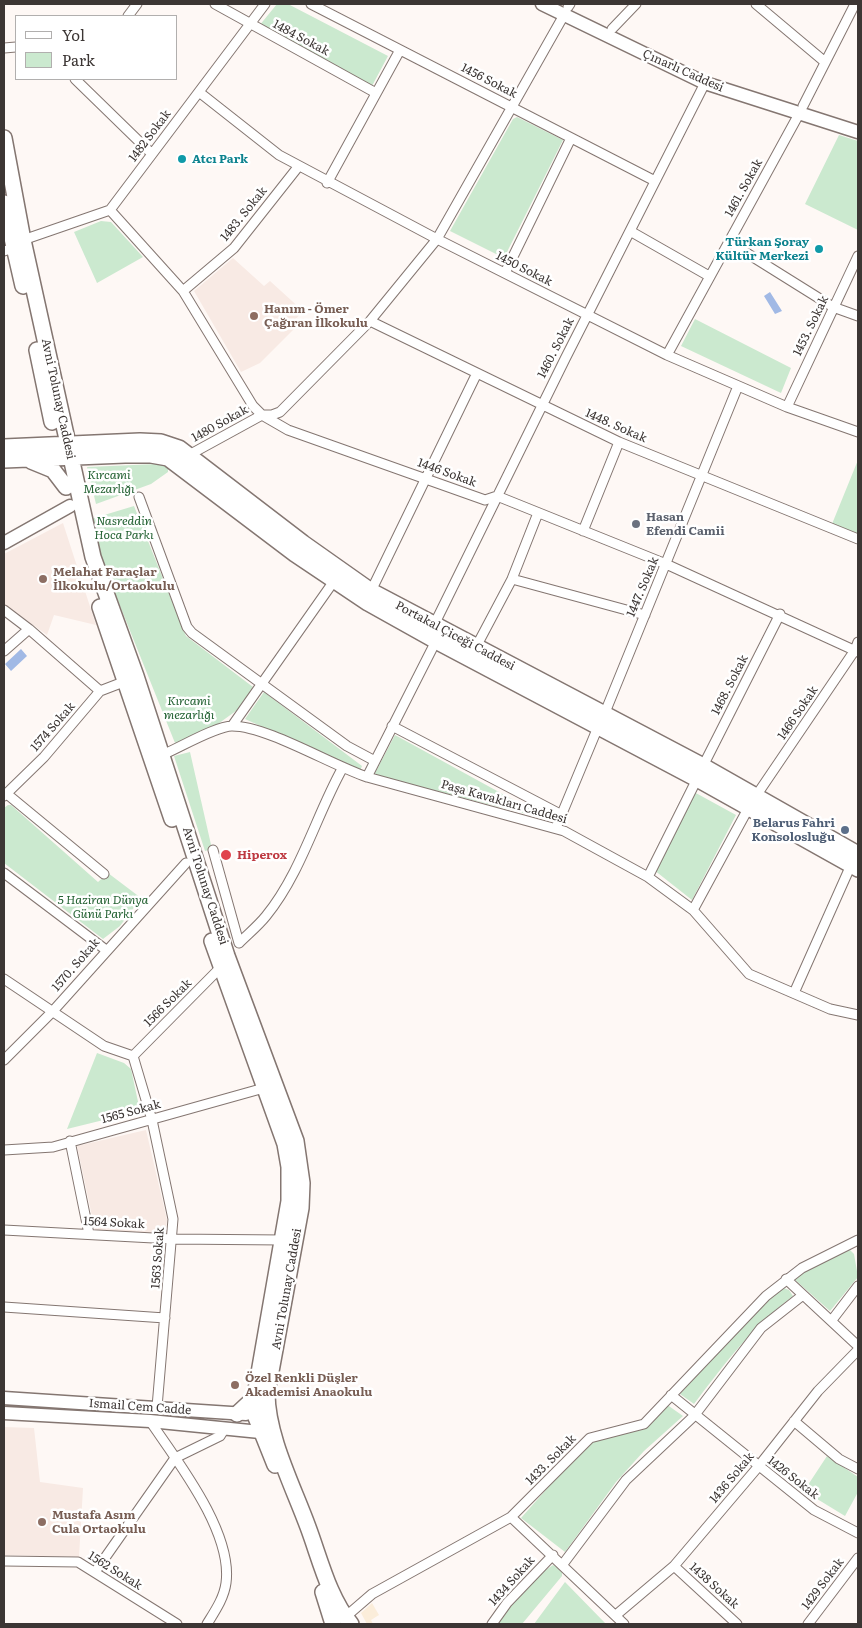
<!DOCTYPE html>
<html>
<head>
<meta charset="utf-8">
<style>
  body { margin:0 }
  #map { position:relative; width:862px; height:1628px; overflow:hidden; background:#fef8f5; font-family:Literata,serif }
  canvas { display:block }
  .frame { position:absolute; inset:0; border:5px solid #3c3634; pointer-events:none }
  .legend { position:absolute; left:15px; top:15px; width:162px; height:65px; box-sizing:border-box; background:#fff; border:1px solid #b1afae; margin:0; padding:6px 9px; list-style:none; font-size:15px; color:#3c3634 }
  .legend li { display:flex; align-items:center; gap:10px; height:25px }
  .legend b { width:25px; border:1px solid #b1afae }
</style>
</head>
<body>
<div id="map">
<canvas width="862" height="1628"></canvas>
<div class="frame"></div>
<ul class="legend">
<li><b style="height:6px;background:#fff"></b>Yol</li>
<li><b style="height:14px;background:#cbe9cf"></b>Park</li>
</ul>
</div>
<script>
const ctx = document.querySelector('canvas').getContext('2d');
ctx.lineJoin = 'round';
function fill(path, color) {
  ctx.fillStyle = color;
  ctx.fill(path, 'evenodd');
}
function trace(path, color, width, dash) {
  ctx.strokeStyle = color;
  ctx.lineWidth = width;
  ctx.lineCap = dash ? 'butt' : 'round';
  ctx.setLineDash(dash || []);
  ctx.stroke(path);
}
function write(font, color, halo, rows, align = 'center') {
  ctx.font = font + ' Literata,serif';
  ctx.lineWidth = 5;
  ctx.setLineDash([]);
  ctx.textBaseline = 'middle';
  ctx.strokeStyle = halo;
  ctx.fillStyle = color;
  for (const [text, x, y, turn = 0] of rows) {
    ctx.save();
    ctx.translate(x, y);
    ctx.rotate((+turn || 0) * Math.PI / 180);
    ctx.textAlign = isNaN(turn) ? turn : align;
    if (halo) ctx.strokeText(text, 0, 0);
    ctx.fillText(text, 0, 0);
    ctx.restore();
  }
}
const commercial = new Path2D(`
  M372,1603L379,1615L371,1620L373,1624H367L361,1613Z`);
const built = new Path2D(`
  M233,258L264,286L270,281L303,311L295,320L299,324L260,363L241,372L194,291Z
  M63,523L96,625L54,615L47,635L4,604V554Z
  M146,1130L167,1220L165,1234L95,1230L77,1146Z
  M4,1427L34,1428L40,1482L83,1488L79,1557L4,1555Z`);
const green = new Path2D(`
  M277,4H288L388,56L372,86L259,26Z
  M517,117L563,140L504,258L450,231L513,119Z
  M839,135L858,141V230L805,204Z
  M101,221L111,222L143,257L97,283L74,232Z
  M695,319L791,368L781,393L681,346Z
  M858,460V534L832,524Z
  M157,464L168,466V472L151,484L96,504L87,467Z
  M134,506L186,636L253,687L240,708L211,729L175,743L100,556L91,519Z
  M264,692L362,766L360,771L245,719Z
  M395,735L550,820L374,775Z
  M190,752L212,849L205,851L174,756Z
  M694,792L736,815L692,900L654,870Z
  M8,805H11L98,882L108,873L141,898L120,926L103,939L4,863V808Z
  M97,1053L124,1063L131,1069L140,1111L67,1129Z
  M850,1250L854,1254L858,1277L830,1311L793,1278L800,1272Z
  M781,1287L789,1290L793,1296C751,1328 726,1362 694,1404L680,1394L771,1292Z
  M666,1404L683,1416L644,1451L616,1482L565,1552L521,1518L583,1448L592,1442L640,1430Z
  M827,1456L858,1477V1492L845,1516L804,1491Z
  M553,1565L562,1570V1576L522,1624H496L500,1616L540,1574Z
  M565,1582L606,1624H534Z`);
const water = new Path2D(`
  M770,292L782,311L775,314L764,296Z
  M21,649L27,656L11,671L5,664Z`);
const street = new Path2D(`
  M215,4L376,93
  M311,4L655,181
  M756,4L825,62
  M568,7L570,4
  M128,16L137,4
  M612,29L636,4
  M4,48L16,47
  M75,79L152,154
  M199,92L279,155L437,239L667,355L787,407L858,432
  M803,106L855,4
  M327,183L400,50
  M110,210L183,291L253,406L262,415L288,430L485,500L497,496L666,564L858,652
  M630,231L709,276
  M23,240L110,210L265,4
  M729,242L833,307L858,316
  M4,251L14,248
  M505,273L571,138
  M183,291L234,248L298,167
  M370,321L619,442L858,539
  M667,355L799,114
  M787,407L858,256
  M189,455L262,415H272L280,412L370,321L437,239L564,15
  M139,497L187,627L192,633L347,746L375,761
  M583,531L619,442
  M512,579L645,615
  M371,591L477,373
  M4,610L29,629L100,691
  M434,625L565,359L705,83
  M476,647L512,579L538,513
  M4,651L29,629
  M604,715L738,386
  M232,726L334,581
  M392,726L562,815
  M162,755C179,748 216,726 232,726C267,726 331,765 367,777L564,831L648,877L693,910L749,974L830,1009L858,1015
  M703,766L780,614
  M367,777L436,641
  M7,794L104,874
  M4,796L44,757L100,691L126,681
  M756,796L855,650L858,642
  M556,828L598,727
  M213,850L239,943C248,934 258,926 266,916C301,873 316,816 342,769
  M4,873L106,950
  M648,877L697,779
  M693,910L749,807
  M4,979L104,1046L133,1056
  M794,993L851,865
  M133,1056L152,1120L173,1219L157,1407
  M133,1056L220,968
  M4,1060L53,1011L186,863
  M70,1141L89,1234
  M4,1150L53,1147L264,1088
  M4,1230L172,1239L283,1240
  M786,1279L858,1346
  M4,1307L165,1318
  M832,1320L858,1286
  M671,1395L814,1510L858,1533
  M150,1421C177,1461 233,1532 226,1583C224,1598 215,1611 207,1624
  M794,1421L839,1459L858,1469
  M511,1517L624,1624
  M4,1561L78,1562L177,1624
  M563,1564L626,1480L694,1416L761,1328L803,1295
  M674,1566L737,1624
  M95,1572L175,1458L220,1436L225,1428
  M616,1615L674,1566L758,1467L818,1391L858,1350
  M343,1619L372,1594L511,1517L590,1438L644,1424L766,1296L802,1268L858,1240
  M492,1624L507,1603L553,1555
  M808,1624L858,1558`);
const secondary = new Path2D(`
  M542,4L705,83L858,132
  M4,543L70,506
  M4,1398L246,1414
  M4,1413L150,1421L260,1432`);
const primary = new Path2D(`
  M4,138L23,240L93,557L136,676L227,956L296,1141L302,1183L301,1208L267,1393C267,1436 293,1486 308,1527C320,1559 329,1598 351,1624
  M4,203L23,286
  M37,350L52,422
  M4,447L140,441L161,442L179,448L303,543L371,591L703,766L858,854
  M4,460L125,455H151L168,458L295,554L368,603L436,641L697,779L858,869
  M31,461L53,470L66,487
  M100,607L172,819
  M212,941L285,1144L289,1167V1201L256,1390L255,1415L275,1465
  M237,1414L251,1401L256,1392
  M323,1592L333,1624`);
const markers = [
  [182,159,5,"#0f9aa8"],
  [819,249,5,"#0f9aa8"],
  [254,316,5,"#8d6e63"],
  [636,524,5,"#6b7280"],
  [43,579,5,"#8d6e63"],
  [845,830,5,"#5c6f8a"],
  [226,855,6,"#e0444e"],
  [235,1385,5,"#8d6e63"],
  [42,1522,5,"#8d6e63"]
];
const streetNames = [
  ["1484 Sokak",301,38,28],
  ["Çınarlı Caddesi",683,71,24],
  ["1456 Sokak",489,81,27],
  ["1482 Sokak",150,136,-53],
  ["1461. Sokak",744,188,-61],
  ["1483. Sokak",244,214,-51],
  ["1450 Sokak",524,269,27],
  ["1453. Sokak",811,326,-64],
  ["1460. Sokak",556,348,-63],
  ["Avni Tolunay Caddesi",58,399,78],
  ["1480 Sokak",220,424,-29],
  ["1448. Sokak",616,426,24],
  ["1446 Sokak",447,473,20],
  ["1447. Sokak",643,587,-67],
  ["Portakal Çiceği Caddesi",455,636,28],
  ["1468. Sokak",730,685,-63],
  ["1466 Sokak",798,713,-56],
  ["1574 Sokak",53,727,-49],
  ["Paşa Kavakları Caddesi",504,802,16],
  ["Avni Tolunay Caddesi",205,886,72],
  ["1570. Sokak",76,965,-49],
  ["1566 Sokak",168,1003,-45],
  ["1565 Sokak",131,1112,-15],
  ["1564 Sokak",114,1223,3],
  ["1563 Sokak",158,1258,-86],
  ["Avni Tolunay Caddesi",287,1289,-80],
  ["Ismail Cem Cadde",140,1407,4],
  ["1433. Sokak",551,1460,-45],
  ["1436 Sokak",732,1478,-50],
  ["1426 Sokak",793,1478,38],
  ["1562 Sokak",115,1571,32],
  ["1434 Sokak",512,1581,-48],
  ["1429 Sokak",823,1584,-53],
  ["1438 Sokak",714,1586,42]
];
const cultureNames = [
  ["Atcı Park",192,159],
  ["Türkan Şoray",809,242,"right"],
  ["Kültür Merkezi",809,256,"right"]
];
const educationNames = [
  ["Hanım - Ömer",264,309],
  ["Çağıran İlkokulu",264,323],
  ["Melahat Faraçlar",53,572],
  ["İlkokulu/Ortaokulu",53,586],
  ["Özel Renkli Düşler",245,1378],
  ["Akademisi Anaokulu",245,1392],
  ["Mustafa Asım",52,1515],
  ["Cula Ortaokulu",52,1529]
];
const parkNames = [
  ["Kırcami",109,475],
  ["Mezarlığı",109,489],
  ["Nasreddin",124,521],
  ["Hoca Parkı",124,535],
  ["Kırcami",189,701],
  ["mezarlığı",189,715],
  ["5 Haziran Dünya",103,900],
  ["Günü Parkı",103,914]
];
const worshipNames = [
  ["Hasan",646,517],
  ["Efendi Camii",646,531]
];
const serviceNames = [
  ["Belarus Fahri",835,823],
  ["Konsolosluğu",835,837]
];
const healthNames = [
  ["Hiperox",237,855]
];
fill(commercial, '#fbedda');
fill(built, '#f8eae4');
fill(green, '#cbe9cf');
fill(water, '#a1b9e5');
trace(street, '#847671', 11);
trace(secondary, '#847671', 15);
trace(primary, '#847671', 18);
trace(street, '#fff', 9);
trace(secondary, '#fff', 12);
trace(primary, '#fff', 15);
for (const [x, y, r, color] of markers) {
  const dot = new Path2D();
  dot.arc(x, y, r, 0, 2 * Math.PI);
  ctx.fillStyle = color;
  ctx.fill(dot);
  trace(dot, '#fff', 2);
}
write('12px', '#3c3634', '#fff', streetNames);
write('bold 12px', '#0d838f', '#fff', cultureNames, 'left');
write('bold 12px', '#785e54', '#fff', educationNames, 'left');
write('italic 12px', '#246233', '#fff', parkNames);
write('bold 12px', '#5b616d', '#fff', worshipNames, 'left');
write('bold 12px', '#4e5e75', '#fff', serviceNames, 'right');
write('bold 12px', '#be3a42', '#fff', healthNames, 'left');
</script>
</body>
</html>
